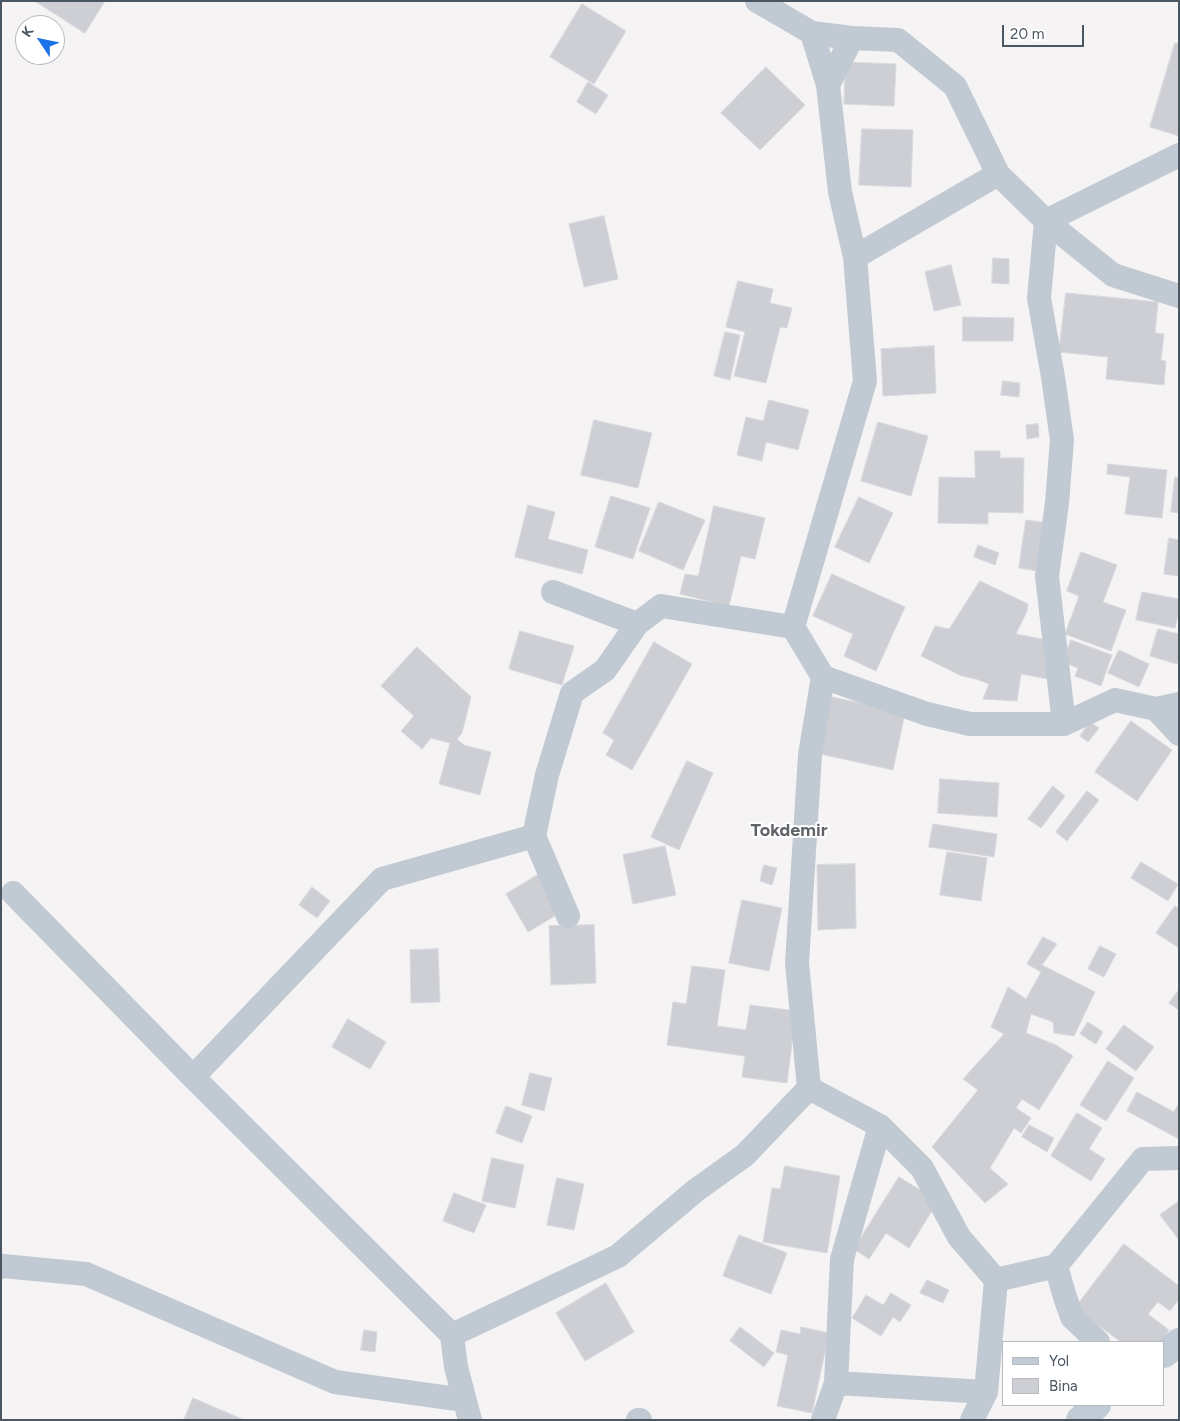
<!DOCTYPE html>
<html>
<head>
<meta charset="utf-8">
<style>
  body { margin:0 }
  #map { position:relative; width:1180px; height:1421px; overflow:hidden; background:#f5f3f3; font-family:Figtree,sans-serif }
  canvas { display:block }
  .frame { position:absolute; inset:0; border:2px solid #4a5661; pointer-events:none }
  .legend { position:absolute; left:1002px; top:1341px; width:162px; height:65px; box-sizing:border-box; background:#fff; border:1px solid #b7bbc0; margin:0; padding:6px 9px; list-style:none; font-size:15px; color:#4a5661 }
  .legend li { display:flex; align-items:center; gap:10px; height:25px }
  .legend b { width:25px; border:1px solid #b7bbc0 }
  .north { position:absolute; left:15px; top:15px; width:50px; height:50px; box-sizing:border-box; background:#fff; border:1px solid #b7bbc0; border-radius:50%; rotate:304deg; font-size:14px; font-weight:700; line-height:20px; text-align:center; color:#4a5661 }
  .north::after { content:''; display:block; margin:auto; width:18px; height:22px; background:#1a73e8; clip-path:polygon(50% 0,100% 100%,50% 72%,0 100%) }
  .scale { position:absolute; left:1002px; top:25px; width:82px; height:22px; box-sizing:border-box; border:2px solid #4a5661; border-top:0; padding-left:6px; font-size:15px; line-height:18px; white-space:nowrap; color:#4a5661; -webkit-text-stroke:4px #fff; paint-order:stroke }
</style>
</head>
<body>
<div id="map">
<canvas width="1180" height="1421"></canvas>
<div class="frame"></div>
<ul class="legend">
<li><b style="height:6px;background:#c1cbd6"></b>Yol</li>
<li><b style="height:14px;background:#cdcfd5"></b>Bina</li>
</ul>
<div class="north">K</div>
<div class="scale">20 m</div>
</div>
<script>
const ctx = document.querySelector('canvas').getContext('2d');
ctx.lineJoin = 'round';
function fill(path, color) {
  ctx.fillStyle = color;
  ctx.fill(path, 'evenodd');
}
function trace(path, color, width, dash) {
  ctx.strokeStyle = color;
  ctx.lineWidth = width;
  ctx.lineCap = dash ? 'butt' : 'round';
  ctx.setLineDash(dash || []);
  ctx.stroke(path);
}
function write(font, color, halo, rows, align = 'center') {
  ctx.font = font + ' Figtree,sans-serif';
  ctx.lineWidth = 4;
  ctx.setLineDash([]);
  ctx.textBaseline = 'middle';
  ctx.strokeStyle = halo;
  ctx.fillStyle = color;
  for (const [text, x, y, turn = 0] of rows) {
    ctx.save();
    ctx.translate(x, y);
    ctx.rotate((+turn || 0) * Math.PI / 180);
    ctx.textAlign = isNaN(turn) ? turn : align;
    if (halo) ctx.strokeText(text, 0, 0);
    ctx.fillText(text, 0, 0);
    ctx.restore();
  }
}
const building = new Path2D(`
  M35,1H105L85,33Z
  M582,4L626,31L594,84L550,57Z
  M1175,43L1179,44V136L1150,127Z
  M846,62L896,64L894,106L844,104Z
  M766,67L805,105L760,150L721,113Z
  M588,82L608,95L596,114L577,102Z
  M862,129L913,130L911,187L859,185Z
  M604,216L618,279L584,287L569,224Z
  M993,258L1009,259V284L992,283Z
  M951,265L961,305L934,311L925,272Z
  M738,281L773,289L770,303L792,308L787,328L780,327L766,383L734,376L745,332L726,327Z
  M1066,293L1158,302L1155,333L1164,334L1161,360L1166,361L1164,385L1106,379L1108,357L1059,352Z
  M963,317L1014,318L1013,341H963Z
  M725,332L740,335L730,380L714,376Z
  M934,346L936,393L883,396L881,349Z
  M1003,381L1020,383L1019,397L1001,395Z
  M769,400L809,410L798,450L766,442L762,461L737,455L746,417L763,421Z
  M594,420L652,433L638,488L581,475Z
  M878,422L928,436L911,496L861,481Z
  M1038,424L1039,437L1027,439L1026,425Z
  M975,451H1000V458H1024L1023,513L988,512V524L938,523L939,477L975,478Z
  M1108,464L1167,470L1162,518L1125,514L1130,477L1107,474Z
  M1175,477L1179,478V513L1171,512Z
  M611,496L650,508L633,559L595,547Z
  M859,497L893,513L869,563L835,547Z
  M659,502L705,520L683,570L639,551Z
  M528,505L555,512L548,539L588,550L582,574L515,557Z
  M714,506L765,518L755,559L741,556L729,606L680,594L685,574L698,576Z
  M1026,520L1050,523L1043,572L1019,568Z
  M1169,538L1179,540V576L1164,574Z
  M978,545L999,553L995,565L974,557Z
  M1081,552L1117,565L1103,602L1126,610L1111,651L1065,634L1079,596L1067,591Z
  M832,574L905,607L876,671L844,656L853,634L813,616Z
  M980,581L1028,604L1027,611L1016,634L1057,642L1048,679L1021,674L1017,701L983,699L989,684L976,679L962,676L921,656L935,626L949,629Z
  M1142,592L1179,599V610L1175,628L1136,620Z
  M1158,629L1179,634V659L1177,664L1150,656Z
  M520,631L574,646L562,685L509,669Z
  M1071,640L1112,655L1101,686L1075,676L1078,668L1063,662Z
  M654,642L692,664L632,770L606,755L614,740L603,733Z
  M417,647L471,697L462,733L457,739L464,745L491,752L480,795L439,784L450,743L431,738L422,749L401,731L414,716L381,686Z
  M1119,650L1149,664L1139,687L1108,673Z
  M828,696L905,713L893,770L816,753Z
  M1131,721L1172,750L1137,801L1095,772Z
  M1090,722L1099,728L1088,742L1080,736Z
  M687,761L713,773L679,850L651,837Z
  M940,779L999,783L997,817L938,813Z
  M1053,786L1065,796L1041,828L1028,819Z
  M1087,791L1099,800L1067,841L1056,832Z
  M933,824L997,834L994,857L929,847Z
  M665,846L676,895L633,904L623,855Z
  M947,852L987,858L981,901L940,895Z
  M1141,862L1178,884L1168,901L1131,878Z
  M855,864L856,928L818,930L817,865Z
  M764,865L777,868L772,885L760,881Z
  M541,873L563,911L528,932L506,894Z
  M312,887L330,901L317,918L299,905Z
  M742,900L782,908L769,971L729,963Z
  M1175,906L1179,909V948L1156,933Z
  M594,925L596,983L551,985L549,926Z
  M1043,937L1057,944L1042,965L1095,992L1074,1036L1054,1033L1053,1022L1031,1014L1026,1033L1056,1045L1073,1056L1039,1110L1022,1099L1016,1108L1031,1118L1021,1133L1014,1128L990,1168L1008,1184L985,1203L932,1147L978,1090L963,1079L1004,1034L991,1027L1008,987L1026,999L1041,972L1027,964Z
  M1100,946L1116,954L1104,977L1088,969Z
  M438,949L440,1002L411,1003L410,950Z
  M692,966L725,970L717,1026L746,1030L750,1005L796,1011L787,1083L742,1077L745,1056L667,1045L673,1002L686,1004Z
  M1179,990V1010L1169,1003Z
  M348,1019L386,1042L370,1069L332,1047Z
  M1088,1022L1103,1032L1096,1044L1080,1034Z
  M1124,1025L1154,1047L1136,1071L1106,1049Z
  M1108,1061L1134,1078L1106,1121L1080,1105Z
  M530,1073L552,1078L544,1111L522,1105Z
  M1137,1092L1174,1112L1179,1103V1139L1127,1111Z
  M506,1106L532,1116L522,1143L496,1133Z
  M1077,1113L1102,1128L1089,1149L1105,1159L1091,1181L1051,1156Z
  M1029,1125L1054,1138L1047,1152L1022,1137Z
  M492,1158L524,1165L515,1208L482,1201Z
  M785,1166L840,1176L827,1253L763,1242L772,1188L780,1189Z
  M899,1177L938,1201L909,1248L886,1233L869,1259L854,1249Z
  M557,1178L584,1184L574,1230L547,1225Z
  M454,1193L486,1205L474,1233L443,1221Z
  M1179,1201V1240L1160,1215Z
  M739,1235L787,1253L771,1294L723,1276Z
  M1124,1244L1179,1286V1299L1170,1311L1158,1302L1148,1314L1169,1330L1160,1342H1121L1075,1308Z
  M927,1280L949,1290L943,1303L920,1293Z
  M606,1283L634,1332L585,1361L556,1313Z
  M891,1293L911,1305L900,1322L893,1317L881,1336L852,1318L866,1295L883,1305Z
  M740,1327L774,1353L764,1367L730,1341Z
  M801,1327L829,1333L812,1413L777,1406L788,1355L776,1352L781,1330L800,1334Z
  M364,1330L377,1332L375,1352L361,1350Z
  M193,1398L242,1419V1420H184Z`);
const street = new Path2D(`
  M757,1L812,33L852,38
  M812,33L828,85
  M855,257L998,174
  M553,592L637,624
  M823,677L927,714L970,724H1064L1115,700L1156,709L1179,734
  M1156,709L1179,704
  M1064,724L1047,576L1057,503L1062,440L1053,377L1039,298L1046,221L1179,155
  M13,893L193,1077
  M568,916L534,836L547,775L572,693L605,670L637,624L661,606L793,627
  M809,1088L880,1126L922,1168L959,1237L996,1280L1056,1266L1065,1297L1072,1317L1098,1342
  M1056,1266L1143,1159L1179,1158
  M1,1267L3,1266L86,1274L335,1382L464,1400
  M452,1335L193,1077L382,879L534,836
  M836,1383L986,1392
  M470,1420L456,1367L452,1335L618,1256L695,1191L745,1155L809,1088L797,963L810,755L823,677L793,627L865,381L855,257L840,192L828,85L852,38L898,40L955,86L998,174L1046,221L1113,275L1179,296
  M638,1420H640
  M823,1420L836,1383L842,1259L880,1126
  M972,1420L986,1392L996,1280`);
const secondary = new Path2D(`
  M1164,1354L1179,1342
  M1080,1420L1097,1405`);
const quarterNames = [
  ["Tokdemir",789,831]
];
fill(building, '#cdcfd5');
trace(building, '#d7d9de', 1);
trace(street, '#c1cad2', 24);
trace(secondary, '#c1cbd6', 28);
write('bold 18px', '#5f6368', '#fff', quarterNames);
</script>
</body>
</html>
